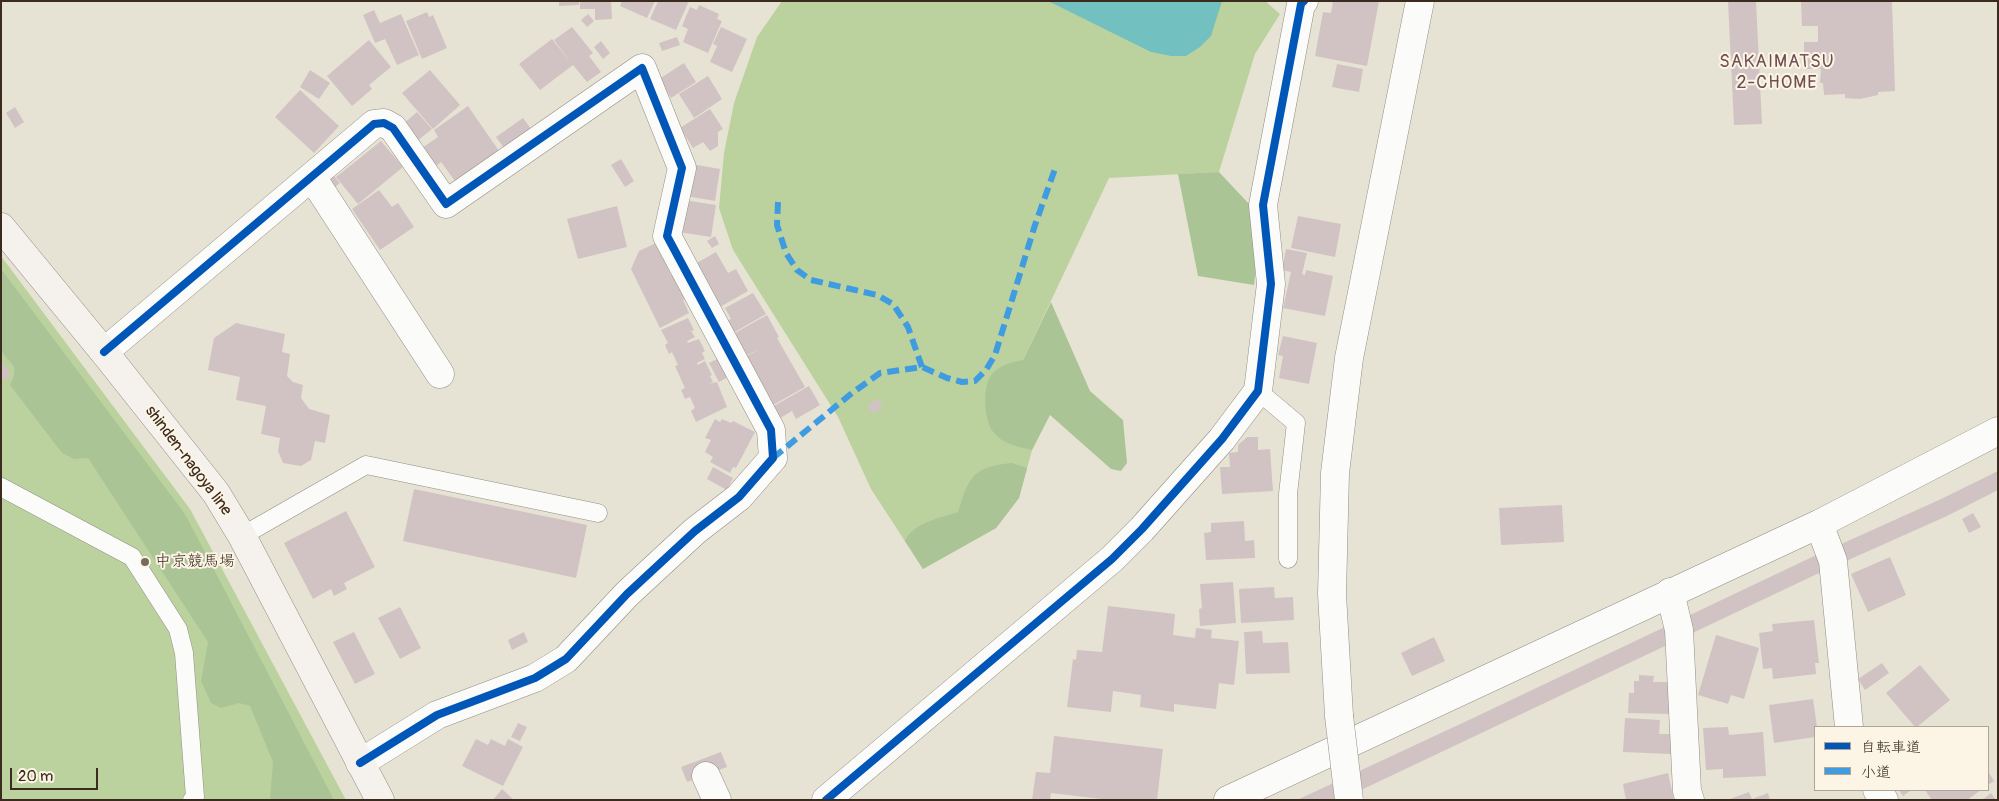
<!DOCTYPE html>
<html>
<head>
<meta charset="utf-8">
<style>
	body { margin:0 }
	#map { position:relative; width:1999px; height:801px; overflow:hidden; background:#e7e3d4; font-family:Pangolin,"Klee One",sans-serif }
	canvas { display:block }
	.frame { position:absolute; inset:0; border:2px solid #3b2a1e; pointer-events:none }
	.legend { position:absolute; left:1814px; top:726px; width:175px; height:65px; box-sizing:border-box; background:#fcf5e5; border:1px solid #afa495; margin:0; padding:6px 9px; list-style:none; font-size:15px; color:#3b2a1e }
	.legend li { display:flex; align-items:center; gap:10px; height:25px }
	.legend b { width:25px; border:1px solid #afa495 }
	.scale { position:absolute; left:10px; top:768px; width:88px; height:22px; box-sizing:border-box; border:2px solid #3b2a1e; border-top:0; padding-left:6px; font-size:15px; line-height:18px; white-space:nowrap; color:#3b2a1e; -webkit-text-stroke:4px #fcf5e5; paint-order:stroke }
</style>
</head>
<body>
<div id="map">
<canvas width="1999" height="801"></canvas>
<div class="frame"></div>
<ul class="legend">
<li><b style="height:6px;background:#0057b8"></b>自転車道</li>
<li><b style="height:6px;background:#3f9ce0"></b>小道</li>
</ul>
<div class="scale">20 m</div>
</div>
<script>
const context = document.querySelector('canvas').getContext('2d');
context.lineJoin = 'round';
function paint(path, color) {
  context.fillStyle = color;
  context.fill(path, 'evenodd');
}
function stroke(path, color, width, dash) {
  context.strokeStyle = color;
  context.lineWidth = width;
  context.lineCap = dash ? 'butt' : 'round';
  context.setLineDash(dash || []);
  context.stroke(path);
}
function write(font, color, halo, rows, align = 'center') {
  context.font = font + ' Pangolin,"Klee One",sans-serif';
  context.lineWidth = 4;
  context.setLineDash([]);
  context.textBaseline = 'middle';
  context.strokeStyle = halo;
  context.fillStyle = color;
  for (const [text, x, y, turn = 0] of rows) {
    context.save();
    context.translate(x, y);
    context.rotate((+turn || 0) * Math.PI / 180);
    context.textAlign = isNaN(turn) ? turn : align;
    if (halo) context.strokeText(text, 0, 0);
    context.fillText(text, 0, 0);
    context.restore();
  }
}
paint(new Path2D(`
	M 782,1 L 1265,1 L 1280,14 L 1255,54 L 1219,172 L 1109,178 L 1023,360 L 1050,414 L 1032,450 L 1019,498 L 996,528 L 923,569 L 871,489 L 838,417 L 733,250 L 719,208 L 724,153 L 734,103 L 757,37 Z
	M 1,256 L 190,509 L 346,800 L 1,800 Z`), '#bcd29e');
paint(new Path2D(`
	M 1219,172 L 1250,205 L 1258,247 L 1254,285 L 1198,276 L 1178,174 Z
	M 1,269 L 185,514 L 334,800 L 270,800 L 273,762 L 250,706 L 239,703 L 221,708 L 211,703 L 201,681 L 208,642 L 88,458 L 74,459 L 62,453 L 10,385 C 23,360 4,365 1,347 C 0,323 1,294 1,269 Z
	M 1051,302 L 1090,391 L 1123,420 L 1127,463 L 1121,471 L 1111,469 L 1050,415 L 1032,450 C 1019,447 1003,444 994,433 C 983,420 981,382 995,371 C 1003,364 1013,362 1023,360 Z
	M 1012,463 L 1027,468 L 1019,498 L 996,528 L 923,569 L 905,541 C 914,522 940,518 958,512 C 969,476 973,467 1012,463 Z`), '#abc496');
paint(new Path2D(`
	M 1048,1 L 1222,1 L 1211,36 L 1200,47 L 1186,56 L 1171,56 L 1151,52 Z`), '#72c0c0');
paint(new Path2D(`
	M 559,1 L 579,1 L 579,5 L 559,6 Z
	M 580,1 L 611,1 L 612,19 L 595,20 L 595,9 L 580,9 Z
	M 622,1 L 655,1 L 647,18 L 620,6 Z
	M 658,1 L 689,1 L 676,30 L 650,19 Z
	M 1333,1 L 1379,1 L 1367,66 L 1315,56 L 1323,12 L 1331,13 Z
	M 1728,1 L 1756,1 L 1762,124 L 1734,125 Z
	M 1801,1 L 1892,1 L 1895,91 L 1878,92 L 1878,95 L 1860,99 L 1845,98 L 1845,94 L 1824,95 L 1823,83 L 1820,83 L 1821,69 L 1804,69 L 1805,58 L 1819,58 L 1818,54 L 1804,55 L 1804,42 L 1818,42 L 1818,26 L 1802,26 Z
	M 699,5 L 719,14 L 717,19 L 722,21 L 708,53 L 683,42 L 688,29 L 682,26 L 690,7 L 697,10 Z
	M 374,10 L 380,23 L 401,14 L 419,55 L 397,65 L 385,39 L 375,43 L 363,15 Z
	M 427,12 L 429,17 L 433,15 L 447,48 L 422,59 L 406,21 Z
	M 588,14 L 594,21 L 587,27 L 581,20 Z
	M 572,27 L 593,53 L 589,56 L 601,72 L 587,82 L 573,65 L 540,90 L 519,64 L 552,39 L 571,63 L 554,40 Z
	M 721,27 L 747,39 L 732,72 L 710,62 L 717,46 L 713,44 Z
	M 677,37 L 680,45 L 662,51 L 659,43 Z
	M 369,40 L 391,67 L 369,85 L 372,89 L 352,106 L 327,76 Z
	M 601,41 L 610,53 L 603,59 L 594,47 Z
	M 684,63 L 696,82 L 671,98 L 659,79 Z
	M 1337,64 L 1363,69 L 1359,92 L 1332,87 Z
	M 310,70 L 330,83 L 319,99 L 300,87 Z
	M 430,70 L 460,105 L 433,129 L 402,93 Z
	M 708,76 L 722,99 L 694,118 L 679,94 Z
	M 300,90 L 339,126 L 314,153 L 275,117 Z
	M 468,106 L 499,151 L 455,181 L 441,162 L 435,167 L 422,148 L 438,137 L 434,130 Z
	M 15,107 L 24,122 L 15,128 L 6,113 Z
	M 710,109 L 723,129 L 718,132 L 718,146 L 710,151 L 703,142 L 693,148 L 680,128 Z
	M 417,112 L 432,129 L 416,142 L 401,126 Z
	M 523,118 L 534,133 L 507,152 L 496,137 Z
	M 381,141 L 403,167 L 358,204 L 336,177 Z
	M 621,159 L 634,181 L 625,187 L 611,165 Z
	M 691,164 L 720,169 L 715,201 L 686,196 Z
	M 334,176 L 340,183 L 334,188 L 327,181 Z
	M 379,190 L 392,207 L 398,203 L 414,227 L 380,250 L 352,209 Z
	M 684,200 L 716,205 L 711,237 L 679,232 Z
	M 617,206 L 627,247 L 578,259 L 567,219 Z
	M 1298,216 L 1341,224 L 1335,257 L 1291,248 Z
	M 715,236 L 719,244 L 712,248 L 707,241 Z
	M 656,243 L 671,275 L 676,273 L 688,298 L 683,300 L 689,313 L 660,328 L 631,269 L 639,251 Z
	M 1286,249 L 1307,253 L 1302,274 L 1305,275 L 1306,270 L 1333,276 L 1325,316 L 1283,308 L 1291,272 L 1282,270 Z
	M 716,252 L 728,273 L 736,269 L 748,291 L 720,307 L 695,264 Z
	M 753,293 L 766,314 L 733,333 L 726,321 L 731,319 L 725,308 Z
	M 767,315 L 779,337 L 777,338 L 805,387 L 773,405 L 745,357 L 760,349 L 745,356 L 738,345 L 741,344 L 735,333 Z
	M 688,318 L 694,330 L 691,331 L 695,337 L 687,341 L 688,343 L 699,339 L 705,351 L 702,353 L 705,359 L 697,363 L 698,365 L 705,361 L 712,375 L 710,376 L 713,382 L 708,384 L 717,382 L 727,407 L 696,422 L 691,411 L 695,408 L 690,397 L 685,399 L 681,390 L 685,388 L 675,366 L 678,365 L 672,352 L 669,354 L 665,345 L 668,343 L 661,330 Z
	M 236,323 L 285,334 L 282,352 L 290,354 L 287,376 L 293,382 L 303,385 L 301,398 L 309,409 L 330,415 L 325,443 L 315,441 L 311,460 L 301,466 L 283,463 L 278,451 L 280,438 L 261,434 L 266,406 L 236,400 L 240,377 L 208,370 L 214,338 Z
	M 1283,336 L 1317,343 L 1309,384 L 1279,378 L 1283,356 L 1278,355 Z
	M 721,357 L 730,376 L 719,382 L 709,363 Z
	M 1,360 L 11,375 L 1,382 Z
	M 809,386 L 820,405 L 796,419 L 792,411 L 779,419 L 772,407 Z
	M 877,399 L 883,406 L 873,414 L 867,406 Z
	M 715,419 L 720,422 L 722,419 L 731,423 L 733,421 L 755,432 L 736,468 L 733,467 L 730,473 L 710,462 L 713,457 L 705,452 L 711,440 L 705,438 Z
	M 1247,437 L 1258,437 L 1258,450 L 1270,449 L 1273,491 L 1222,494 L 1220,467 L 1230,467 L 1229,453 L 1238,452 L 1238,445 Z
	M 713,467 L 733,478 L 727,490 L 707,479 Z
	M 1998,471 L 1998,490 L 1947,516 L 1817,574 L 1340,800 L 1297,800 L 1471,719 L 1810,558 L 1939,500 Z
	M 414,489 L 587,525 L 576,578 L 403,541 Z
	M 1562,505 L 1564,542 L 1501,545 L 1499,508 Z
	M 346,511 L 375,567 L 344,583 L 347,589 L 334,596 L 331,589 L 313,599 L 284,543 Z
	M 1973,513 L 1981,527 L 1969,533 L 1962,519 Z
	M 1244,521 L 1245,541 L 1254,540 L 1255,558 L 1206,560 L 1204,533 L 1211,532 L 1211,523 Z
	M 1890,557 L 1906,595 L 1868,612 L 1851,574 Z
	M 1233,582 L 1236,623 L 1200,626 L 1199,609 L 1202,608 L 1200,584 Z
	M 1274,587 L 1275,598 L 1293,597 L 1294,620 L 1241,623 L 1239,589 Z
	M 1108,606 L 1175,614 L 1173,635 L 1195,638 L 1196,628 L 1212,630 L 1211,638 L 1239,641 L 1234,685 L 1219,683 L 1216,709 L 1174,704 L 1174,712 L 1140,707 L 1141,695 L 1113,691 L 1111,712 L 1067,707 L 1073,659 L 1076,660 L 1077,650 L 1102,652 Z
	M 400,607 L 421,648 L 400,659 L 378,618 Z
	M 1814,620 L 1819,663 L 1815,663 L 1816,674 L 1773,679 L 1772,668 L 1763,669 L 1759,633 L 1773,631 L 1772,624 Z
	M 1262,631 L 1263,643 L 1288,642 L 1290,673 L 1246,674 L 1244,632 Z
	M 354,632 L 375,674 L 355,684 L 333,642 Z
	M 524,632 L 528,642 L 512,650 L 508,640 Z
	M 1716,635 L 1759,648 L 1744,699 L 1731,695 L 1728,704 L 1698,695 Z
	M 1434,637 L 1445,661 L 1412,676 L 1401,653 Z
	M 1882,663 L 1889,673 L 1865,690 L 1858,679 Z
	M 1920,665 L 1950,700 L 1917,727 L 1915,727 L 1886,693 Z
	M 1639,675 L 1654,676 L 1653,682 L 1674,682 L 1673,714 L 1628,713 L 1629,693 L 1634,693 L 1634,681 L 1639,681 Z
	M 1813,699 L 1817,727 L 1815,727 L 1815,737 L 1774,743 L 1769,705 Z
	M 1625,718 L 1660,720 L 1659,734 L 1672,734 L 1671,754 L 1623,752 Z
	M 518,723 L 527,727 L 520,741 L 511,737 Z
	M 1728,727 L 1729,735 L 1763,732 L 1766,776 L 1723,778 L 1723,769 L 1706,770 L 1703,728 Z
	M 1054,736 L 1163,749 L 1157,800 L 1110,800 L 1051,793 L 1050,800 L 1032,800 L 1036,772 L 1050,773 Z
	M 476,739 L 488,745 L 491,739 L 505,746 L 508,739 L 523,747 L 503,786 L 462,766 Z
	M 721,752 L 727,767 L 687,782 L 681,767 Z
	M 1988,771 L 1994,781 L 1988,785 Z
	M 1668,773 L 1674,800 L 1626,800 L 1623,784 Z
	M 502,789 L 514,800 L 493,800 Z
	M 1899,790 L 1911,790 L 1903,796 Z
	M 1925,790 L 1981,790 L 1967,800 L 1932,800 Z
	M 1749,792 L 1752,799 L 1768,793 L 1770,800 L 1727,800 Z
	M 1991,793 L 1996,800 L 1982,800 Z`), '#d1c3c3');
const service = new Path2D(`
	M 1258,391 L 1296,423 L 1288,494 L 1288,559
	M 1,487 L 132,557 L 178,629 L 184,653 L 195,797 L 192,800
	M 242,536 L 366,465 L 598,513`);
const minor = new Path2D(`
	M 312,177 L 440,374
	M 104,352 L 374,124 L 384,123 L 393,128 L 446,204 L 642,68 L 682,168 L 667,236 L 771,430 L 773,458 L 739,497 L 695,531 L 627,594 L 566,659 L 535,678 L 437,715 L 360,763
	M 1819,524 L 1833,561 L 1849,727
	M 1670,592 L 1679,630 L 1687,791 L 1690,800
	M 1877,790 L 1884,800
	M 826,800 L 1112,559 L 1142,529 L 1222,439 L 1258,391 L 1271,284 L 1263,205 L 1301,4 L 1304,1`);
const tertiary = new Path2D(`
	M 1339,716 L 1332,594 L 1335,473 L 1349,358 L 1420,1
	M 706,776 L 717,800
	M 1228,800 L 1819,524 L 1998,431`);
const secondary = new Path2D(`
	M 1,227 L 104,352 L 216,493 L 242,536 L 380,800`);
stroke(service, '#928d84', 19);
stroke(minor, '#928d84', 29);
stroke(tertiary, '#928d84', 29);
stroke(secondary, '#928d84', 29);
stroke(service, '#fbfbf9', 18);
stroke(minor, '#fbfbf9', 28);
stroke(tertiary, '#fbfbf9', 28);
stroke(secondary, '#f5f2ee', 28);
const tertiaryBridge = new Path2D(`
	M 1339,716 L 1349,800`);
stroke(tertiaryBridge, '#928d84', 29, []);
stroke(tertiaryBridge, '#fbfbf9', 28);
stroke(new Path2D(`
	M 778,202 L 777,225 L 786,253 L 797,270 L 811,280 L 877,295 L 893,304 L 908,327 L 922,367
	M 773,458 L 852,393 L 880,373 L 922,367 L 947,378 L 962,382 L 975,381 L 986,370 L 995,355 L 1035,225 L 1056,166`), '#3f9ce0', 6, [12, 6]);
stroke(new Path2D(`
	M 104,352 L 374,124 L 384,123 L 393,128 L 446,204 L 642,68 L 682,168 L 667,236 L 771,430 L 773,458 L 739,497 L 695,531 L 627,594 L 566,659 L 535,678 L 437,715 L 360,763
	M 826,800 L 1112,559 L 1142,529 L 1222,439 L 1258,391 L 1271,284 L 1263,205 L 1301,4 L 1304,1`), '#0057b8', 8);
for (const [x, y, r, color] of [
	[145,562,5,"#776b5e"]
]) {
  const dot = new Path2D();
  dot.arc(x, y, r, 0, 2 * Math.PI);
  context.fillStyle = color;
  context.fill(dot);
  stroke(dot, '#fcf5e5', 2);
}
write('16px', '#3b2a1e', '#fcf5e5', [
	["shinden-nagoya line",188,461,53]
]);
write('16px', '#3b2a1e', '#fcf5e5', [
	["中京競馬場",155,562]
], 'left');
context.letterSpacing = '1px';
write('18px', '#704f53', '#fcf5e5', [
	["SAKAIMATSU",1777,62],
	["2-CHOME",1777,83]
]);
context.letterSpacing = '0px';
</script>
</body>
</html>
